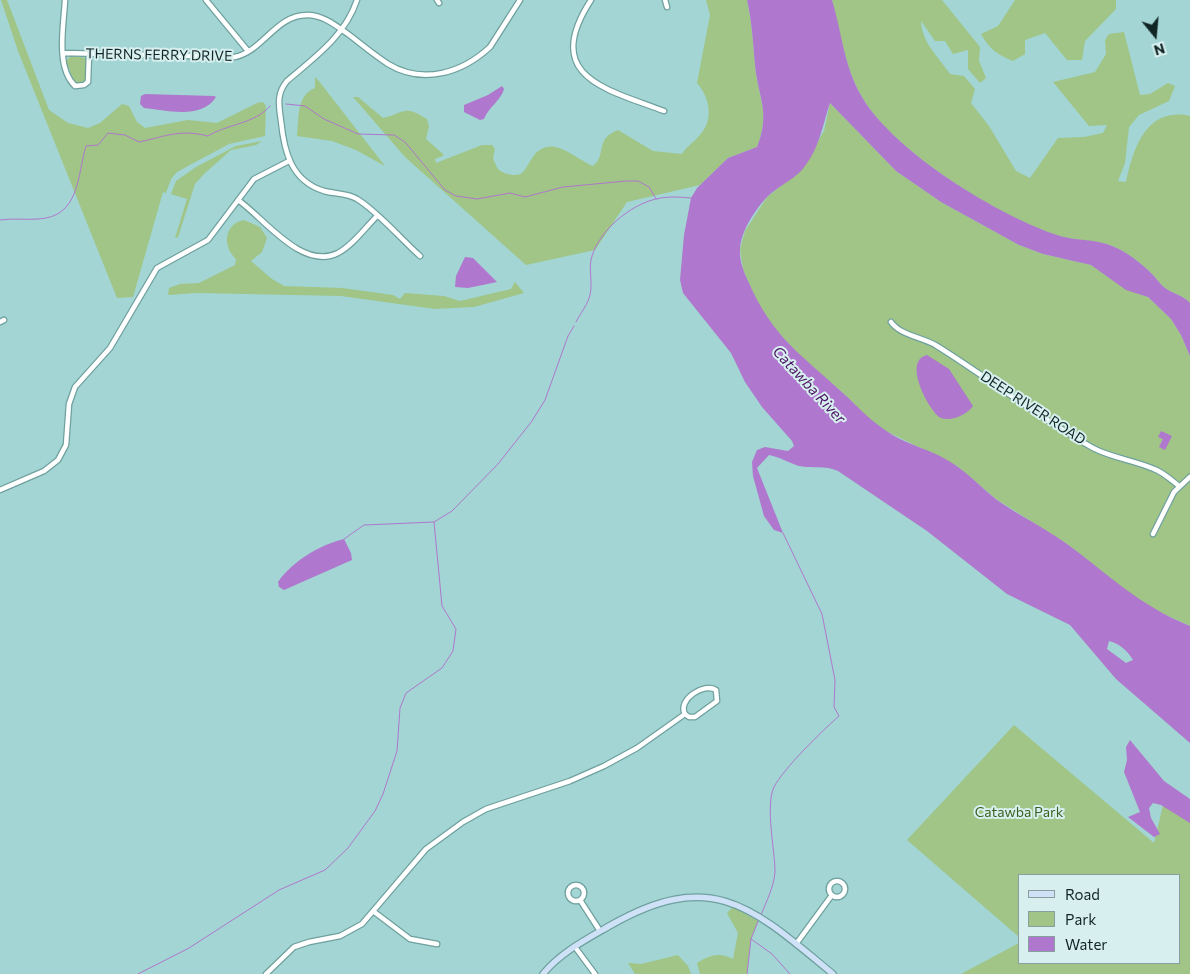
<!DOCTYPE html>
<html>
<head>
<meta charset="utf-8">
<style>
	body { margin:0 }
	#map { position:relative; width:1190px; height:974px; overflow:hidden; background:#a2d5d3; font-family:Commissioner,sans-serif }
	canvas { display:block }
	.legend { position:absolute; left:1018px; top:874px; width:162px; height:90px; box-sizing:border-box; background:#d7f0ef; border:1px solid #889f9e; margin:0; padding:6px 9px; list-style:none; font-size:15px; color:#112525 }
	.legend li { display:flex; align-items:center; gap:10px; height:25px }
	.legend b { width:25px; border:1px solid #889f9e }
	.north { position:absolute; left:1130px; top:10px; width:50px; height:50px; -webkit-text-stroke:4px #d7f0ef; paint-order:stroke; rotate:163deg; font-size:14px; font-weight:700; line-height:20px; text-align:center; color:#112525 }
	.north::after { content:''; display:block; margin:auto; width:18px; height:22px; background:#112525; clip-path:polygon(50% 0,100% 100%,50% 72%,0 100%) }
</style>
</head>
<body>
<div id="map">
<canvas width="1190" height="974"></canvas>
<ul class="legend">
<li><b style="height:6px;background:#cee1f7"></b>Road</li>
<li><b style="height:14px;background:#a0c586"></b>Park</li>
<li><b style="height:14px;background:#af77cd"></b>Water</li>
</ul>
<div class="north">N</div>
</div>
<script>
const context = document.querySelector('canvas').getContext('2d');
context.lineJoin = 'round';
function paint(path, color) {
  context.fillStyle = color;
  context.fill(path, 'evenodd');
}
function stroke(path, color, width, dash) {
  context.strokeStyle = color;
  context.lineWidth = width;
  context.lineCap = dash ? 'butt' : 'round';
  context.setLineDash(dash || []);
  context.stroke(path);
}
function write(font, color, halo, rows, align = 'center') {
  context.font = font + ' Commissioner,sans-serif';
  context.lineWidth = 4;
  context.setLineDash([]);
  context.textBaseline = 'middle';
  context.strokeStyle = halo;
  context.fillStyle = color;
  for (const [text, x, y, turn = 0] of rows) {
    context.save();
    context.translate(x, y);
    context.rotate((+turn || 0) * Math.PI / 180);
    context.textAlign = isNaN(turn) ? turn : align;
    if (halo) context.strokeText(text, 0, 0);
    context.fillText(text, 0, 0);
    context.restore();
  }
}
paint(new Path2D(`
	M 1,0 L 7,0 L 49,110 L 68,123 L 88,128 L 100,123 L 122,104 L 129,106 L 137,122 L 145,128 L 188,120 L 217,123 L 257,103 L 263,102 L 266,106 L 265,136 L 229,144 L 188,166 L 177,172 L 171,179 L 166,193 L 163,192 L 133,297 L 117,298 L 18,51 Z
	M 706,0 L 747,0 C 752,24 753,41 755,65 C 758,99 771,112 757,147 L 728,158 L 700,185 L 627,202 L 595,250 L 526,265 L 405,157 L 353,97 L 358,97 L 383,118 C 405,113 403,104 427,119 L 429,126 L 426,139 L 443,154 L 443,156 L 435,159 L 436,163 L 482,145 L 492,145 L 495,149 L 493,158 C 494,161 496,166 498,169 C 503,174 518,178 523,172 C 531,163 533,150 547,147 C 561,143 580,161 593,166 C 607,156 594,139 618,130 L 653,151 L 682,154 C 687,146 692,144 698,137 C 714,122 711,99 697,83 L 710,15 Z
	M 832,0 L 942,0 L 980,47 L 979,61 L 986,78 L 980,83 L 968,69 L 968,50 L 953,54 L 945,41 L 935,41 L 921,21 C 922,43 938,56 950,74 L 964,76 L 975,89 L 971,103 L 989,126 L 1016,171 L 1030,178 L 1058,138 L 1084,137 L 1103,133 L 1107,125 L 1089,126 L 1053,82 L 1095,72 L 1106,54 L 1105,40 L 1109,34 L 1124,32 L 1140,95 L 1150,94 L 1168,83 L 1175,86 L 1169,101 L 1139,115 L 1129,127 L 1125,163 L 1118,181 L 1126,182 C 1133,148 1147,106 1190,116 L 1190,303 C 1183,295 1173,294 1165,288 C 1160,284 1156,278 1152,274 C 1141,263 1126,251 1112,246 C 1097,240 1074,241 1056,235 C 998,216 893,151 862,97 C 845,68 840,32 832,0 Z
	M 1015,0 L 1116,0 L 1116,9 L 1085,41 L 1082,60 L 1067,60 L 1045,33 L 1025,40 L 1025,54 L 1013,61 C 998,55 989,49 981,34 L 998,26 Z
	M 71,56 L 87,58 L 87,77 L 81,84 L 74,82 L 67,63 L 67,60 Z
	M 315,77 L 318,80 L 385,166 L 356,150 L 332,141 L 297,136 C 299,120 296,95 315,88 Z
	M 830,103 L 896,171 L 941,202 L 1019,245 L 1043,254 L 1091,265 L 1126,289 L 1148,297 L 1171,319 L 1181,335 L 1190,356 L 1190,626 L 1155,610 L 1129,593 L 1067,544 L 996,499 L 957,466 L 886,431 L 863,414 L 844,394 L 800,356 L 768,321 L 757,303 L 743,269 L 740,249 L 745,231 L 767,197 L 800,171 L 824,131 Z
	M 262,141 L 256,145 L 231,150 L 204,174 L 195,184 L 178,237 L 175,238 L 187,199 L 171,194 L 176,181 L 196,167 L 236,146 Z
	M 244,220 L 260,227 L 267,238 L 262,252 L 251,261 L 272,279 L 284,286 L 342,288 L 393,295 L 400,299 L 405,293 L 444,296 L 460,301 L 511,289 L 515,282 L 524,293 L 474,307 L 435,309 L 341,296 L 197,293 L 168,295 L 169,288 L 180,284 L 199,283 L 235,265 L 236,259 C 222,246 224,224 244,220 Z
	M 1014,725 L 1154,843 L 1164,801 L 1190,814 L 1190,974 L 961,974 L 1019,943 L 1019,963 L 1179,963 L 1179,875 L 1019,875 L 1019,937 L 907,840 Z
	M 733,907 L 758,921 L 751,939 L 747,974 L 700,974 L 697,963 C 710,955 720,952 733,959 L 738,933 L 727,913 Z
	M 678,955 L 688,966 L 691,974 L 635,974 L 628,963 L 641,964 Z`), '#a0c586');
paint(new Path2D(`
	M 747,0 L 832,0 C 842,33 844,67 862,97 C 894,152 1000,217 1060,236 C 1077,241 1096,239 1112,246 C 1126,251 1141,263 1152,274 C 1156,278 1160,284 1165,288 C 1173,294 1183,295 1190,303 L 1190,356 L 1181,335 L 1171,319 L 1148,297 L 1126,290 L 1091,265 L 1043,254 L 1019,245 L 941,202 L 896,171 L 830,103 C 822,127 819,151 801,171 C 791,181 777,187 767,197 C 755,210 741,231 740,249 C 739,260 744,273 749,283 C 773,338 802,355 844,394 C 858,407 870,420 885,430 C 907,446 936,450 958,467 C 972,477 984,490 997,500 C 1020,516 1045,528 1067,544 C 1109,575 1140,606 1190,626 L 1190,743 L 1116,679 L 1070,625 L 1007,594 L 927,531 L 838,471 C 825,465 813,469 799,466 C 789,463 780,457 769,455 L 757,468 L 783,533 L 774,530 L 764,516 L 753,476 L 752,462 L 757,450 L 765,447 L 788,451 L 794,446 L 792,441 L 762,407 L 745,382 L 731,353 L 683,293 L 680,280 L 684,235 L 691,198 L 697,188 L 728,158 L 757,147 C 771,112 758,98 755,65 C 753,42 752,22 747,0 ZM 1109,641 C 1120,644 1127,650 1133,660 L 1126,663 L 1107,649 Z
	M 502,86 L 504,89 C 502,99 488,108 484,119 L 480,120 L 464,112 L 464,105 L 488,95 Z
	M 145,94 L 214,96 L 216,97 C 202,120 166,110 144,108 L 140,104 L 141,96 Z
	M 465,257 L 473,258 L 497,282 L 468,288 L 455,287 L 456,276 Z
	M 927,355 L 949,369 L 973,406 C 968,414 951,422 941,418 C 931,414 901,361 927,355 Z
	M 1161,431 L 1172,436 L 1165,450 L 1159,447 L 1163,439 L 1158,437 Z
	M 344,539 L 351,553 L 352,560 L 284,590 L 279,587 L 278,582 C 293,561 319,545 344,539 Z
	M 1130,740 L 1164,781 L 1190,799 L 1190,823 L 1161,805 L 1153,803 L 1149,808 L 1151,818 L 1160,834 L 1154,837 L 1128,817 L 1140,812 L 1124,772 L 1127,760 L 1126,747 Z`), '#af77cd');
stroke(new Path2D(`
	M 286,104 L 305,106 L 324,119 L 358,134 L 394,135 L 405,142 L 445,190 L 456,196 L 477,199 L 510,193 L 525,197 L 563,187 L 626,181 L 638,181 L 649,187 L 656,199
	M 0,220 C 13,218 25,220 38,219 C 80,217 77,176 86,146 L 98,145 L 108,133 L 125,135 L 139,142 C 167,136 179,129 208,136 C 227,124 255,124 270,106
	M 576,322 C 580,314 588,304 590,295 C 593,283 588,268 592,256 C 600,230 630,205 656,199 C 668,196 679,197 691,198
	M 344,539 L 364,525 L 434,522 L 452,511 L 498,464 L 532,421 L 545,400 L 568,336 L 574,326
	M 761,915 C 766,902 774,887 775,872 C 775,850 765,806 774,787 C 783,769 823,730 839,716 L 834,707 L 835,680 L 822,614 L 783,533
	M 751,939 L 772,954 L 790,974
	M 138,974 L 189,948 L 279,890 L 325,870 L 348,848 L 375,811 L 383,794 L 397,751 L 400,708 L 406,693 L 442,668 L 453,651 L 456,629 L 442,606 L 434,522
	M 747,974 L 751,939 L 759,919`), '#af77cd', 1);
const street = new Path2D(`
	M 65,0 C 64,24 55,67 75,86 L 84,85 L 88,82 L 89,54
	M 206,0 L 248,51
	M 357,0 C 345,36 315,57 287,81 C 276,94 279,106 281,121 C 284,151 291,181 324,191 C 335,194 348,193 357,199 C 376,210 403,241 420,256
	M 437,0 L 439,3
	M 591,0 C 541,77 606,89 664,111
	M 665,0 L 667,7
	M 64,53 L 235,57 C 263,51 276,15 307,15 C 323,15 335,25 348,34 C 361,44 374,55 388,64 C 423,85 462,73 490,47 L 520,0
	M 238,200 C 264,218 302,271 338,253 C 353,245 365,228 377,216
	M 0,322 L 4,320
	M 891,322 C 901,336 923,337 937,346 C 990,379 1039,418 1093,448 C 1112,458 1134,460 1154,469 C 1163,472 1171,480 1179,486
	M 0,490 L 44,471 L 58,460 L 66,445 L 69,404 L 75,387 L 110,348 L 157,268 L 208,240 L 254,179 L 289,161
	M 1153,534 L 1174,492 L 1190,477
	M829 889a8 8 0 1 1 16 0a8 8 0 1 1-16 0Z
	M568 893a8 8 0 1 1 16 0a8 8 0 1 1-16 0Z
	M 580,900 L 600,931
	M 373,911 L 410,939 L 437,944
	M 796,944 L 832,895
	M 575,947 L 595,974
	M 266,974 L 294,947 L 309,942 L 340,936 L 362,924 L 426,849 L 463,822 L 486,809 L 570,781 L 604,766 L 637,748 L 685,714 L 689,717 L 695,717 L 717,701 L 716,690 C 704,682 677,700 685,714`);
const secondary = new Path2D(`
	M 543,974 C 561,952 587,939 611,925 C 713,867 753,908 833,974`);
stroke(street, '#6ea09e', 7);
stroke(secondary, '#6ea09e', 8);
stroke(street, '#fff', 4.5);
stroke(secondary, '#cee1f7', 5.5);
write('14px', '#112525', '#d7f0ef', [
	["THERNS FERRY DRIVE",159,55,1],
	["DEEP RIVER ROAD",1033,408,33]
]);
write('14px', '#3c5e1e', '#d7f0ef', [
	["Catawba Park",1019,812]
]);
write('italic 15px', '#4c1564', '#d7f0ef', [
	["Catawba River",809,385,47]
]);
</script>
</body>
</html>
